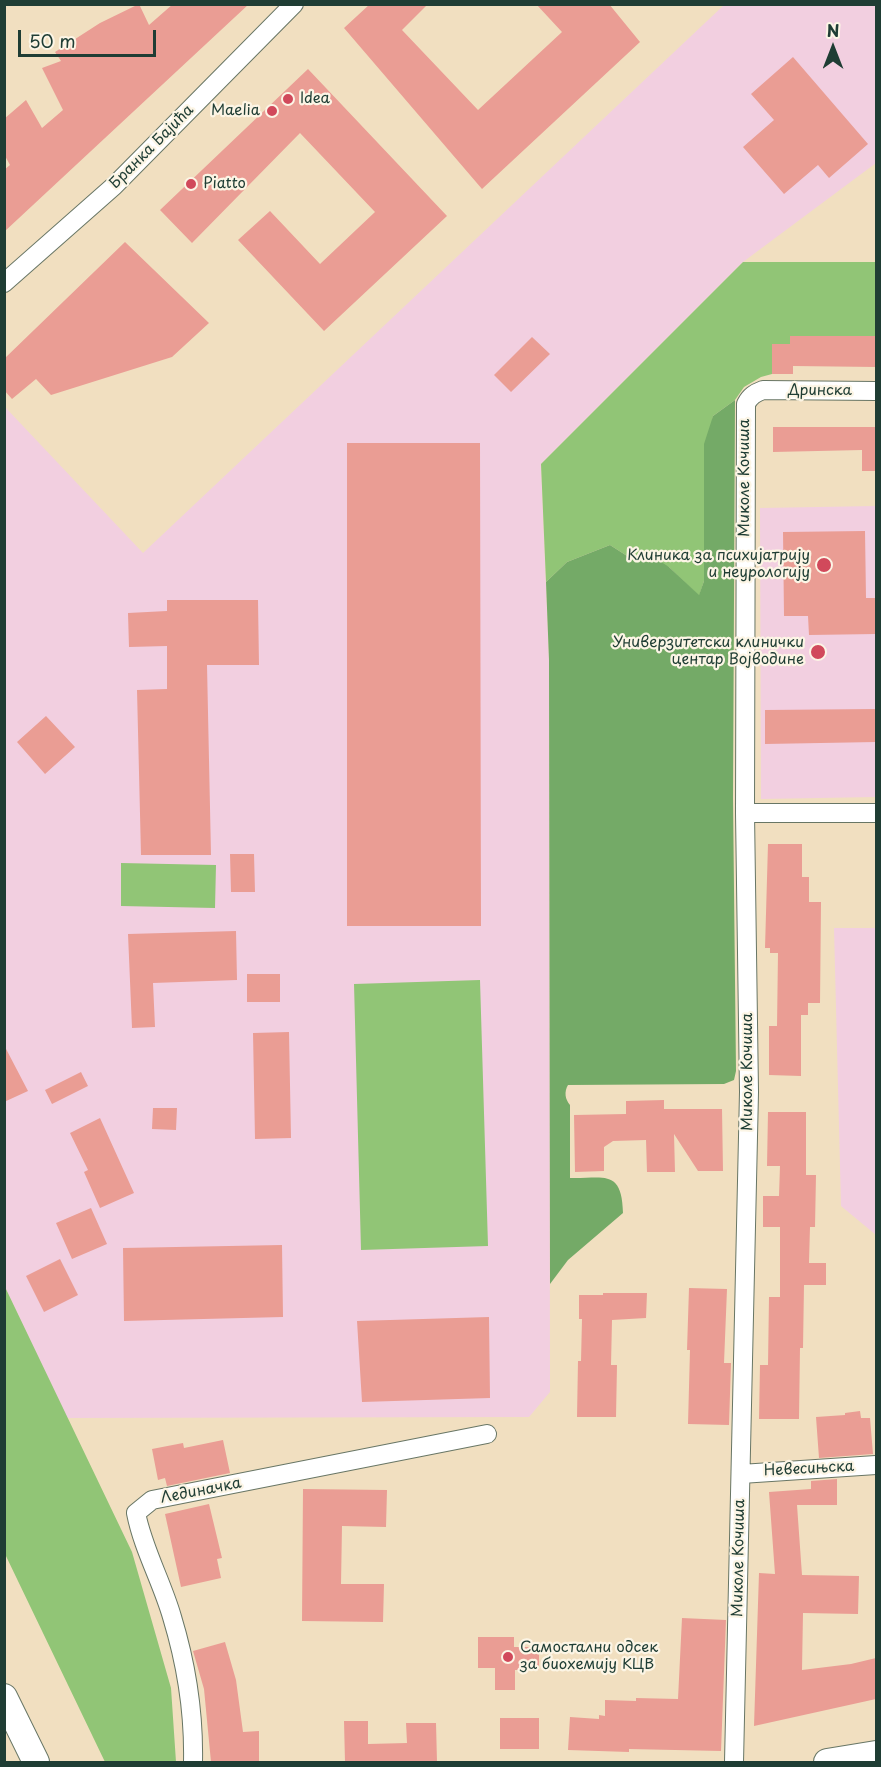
<!DOCTYPE html>
<html>
<head>
<meta charset="utf-8">
<style>
	body { margin:0 }
	#map { position:relative; width:881px; height:1767px; overflow:hidden; background:#f1dfc0; font-family:"Playpen Sans",sans-serif }
	canvas { display:block }
	.frame { position:absolute; inset:0; border:6px solid #1f3d34; pointer-events:none }
	.north { position:absolute; left:803px; top:18px; width:60px; height:60px; -webkit-text-stroke:4px #fcf5e5; paint-order:stroke; rotate:0deg; font-size:16px; font-weight:700; line-height:24px; text-align:center; color:#1f3d34 }
	.north::after { content:''; display:block; margin:auto; width:21px; height:27px; background:#1f3d34; clip-path:polygon(50% 0,100% 100%,50% 72%,0 100%) }
	.scale { position:absolute; left:18px; top:30px; width:138px; height:27px; box-sizing:border-box; border:3px solid #1f3d34; border-top:0; padding-left:8px; font-size:18px; line-height:21px; white-space:nowrap; color:#1f3d34; -webkit-text-stroke:4px #fcf5e5; paint-order:stroke }
</style>
</head>
<body>
<div id="map">
<canvas width="881" height="1767"></canvas>
<div class="frame"></div>
<div class="north">N</div>
<div class="scale">50 m</div>
</div>
<script>
const context = document.querySelector('canvas').getContext('2d');
context.lineJoin = 'round';
function paint(path, color) {
  context.fillStyle = color;
  context.fill(path, 'evenodd');
}
function stroke(path, color, width, dash) {
  context.strokeStyle = color;
  context.lineWidth = width;
  context.lineCap = dash ? 'butt' : 'round';
  context.setLineDash(dash || []);
  context.stroke(path);
}
function write(font, color, halo, rows, align = 'center') {
  context.font = font + ' "Playpen Sans",sans-serif';
  context.lineWidth = 4.5;
  context.setLineDash([]);
  context.textBaseline = 'middle';
  context.strokeStyle = halo;
  context.fillStyle = color;
  for (const [text, x, y, turn = 0] of rows) {
    context.save();
    context.translate(x, y);
    context.rotate((+turn || 0) * Math.PI / 180);
    context.textAlign = isNaN(turn) ? turn : align;
    if (halo) context.strokeText(text, 0, 0);
    context.fillText(text, 0, 0);
    context.restore();
  }
}
paint(new Path2D(`
	M 724,5 L 876,5 L 876,163 L 743,262 L 541,464 L 549,660 L 550,1392 L 529,1417 L 67,1418 L 5,1287 L 5,407 L 143,553 Z
	M 876,506 L 876,797 L 761,799 L 760,508 Z
	M 834,928 L 876,928 L 876,1235 L 841,1206 Z`), '#f2cfe0');
paint(new Path2D(`
	M 743,262 L 876,262 L 876,336 L 791,336 L 790,344 L 773,344 L 772,374 L 761,377 L 744,387 L 735,400 L 713,416 L 704,485 L 704,581 L 699,596 L 669,567 L 635,561 L 610,545 L 567,562 L 546,582 L 541,464 Z
	M 121,863 L 216,865 L 215,908 L 121,906 Z
	M 480,980 L 488,1246 L 361,1250 L 354,984 Z
	M 5,1287 L 132,1552 L 171,1688 L 176,1762 L 105,1762 L 5,1554 Z`), '#91c576');
paint(new Path2D(`
	M 735,400 L 733,798 L 736,1071 L 734,1080 L 724,1084 L 568,1085 C 564,1092 565,1099 570,1105 L 570,1178 C 603,1179 622,1168 623,1213 L 568,1260 L 550,1284 L 549,660 L 546,582 L 567,562 L 610,545 L 635,561 L 649,554 L 669,567 L 699,595 L 704,581 L 704,444 L 713,416 Z`), '#74aa67');
paint(new Path2D(`
	M 139,4 L 149,25 L 173,4 L 249,4 L 4,232 L 4,170 L 10,165 L 4,154 L 4,119 L 26,100 L 42,128 L 63,110 L 42,68 L 61,61 L 55,52 L 100,23 Z
	M 370,4 L 428,4 L 402,30 L 478,110 L 562,32 L 536,4 L 609,4 L 640,42 L 482,189 L 344,28 Z
	M 793,57 L 868,144 L 829,178 L 818,165 L 784,194 L 743,147 L 774,120 L 751,94 Z
	M 308,69 L 447,216 L 324,331 L 238,240 L 270,211 L 320,264 L 375,212 L 300,133 L 192,243 L 160,210 Z
	M 125,242 L 209,323 L 172,357 L 51,395 L 36,379 L 12,399 L 4,390 L 4,359 Z
	M 790,336 L 876,336 L 876,367 L 793,366 L 793,374 L 772,374 L 772,344 L 790,344 Z
	M 532,337 L 550,354 L 511,392 L 494,375 Z
	M 773,427 L 876,427 L 876,471 L 862,471 L 862,450 L 773,452 Z
	M 347,443 L 480,443 L 481,926 L 347,926 Z
	M 865,531 L 866,598 L 876,598 L 876,634 L 809,635 L 808,616 L 784,616 L 783,532 Z
	M 167,600 L 258,600 L 259,665 L 207,665 L 211,855 L 141,855 L 137,690 L 167,689 L 167,646 L 129,647 L 128,613 L 167,611 Z
	M 876,709 L 876,742 L 765,744 L 765,710 Z
	M 46,716 L 75,747 L 45,774 L 17,742 Z
	M 768,844 L 802,844 L 802,877 L 809,877 L 809,902 L 821,902 L 820,1003 L 808,1003 L 808,1015 L 801,1015 L 801,1076 L 769,1075 L 769,1026 L 777,1026 L 778,953 L 770,953 L 770,948 L 765,948 Z
	M 230,854 L 254,854 L 255,892 L 231,892 Z
	M 236,931 L 237,980 L 153,983 L 155,1027 L 132,1028 L 128,934 Z
	M 247,974 L 280,974 L 280,1002 L 247,1002 Z
	M 289,1032 L 291,1138 L 255,1139 L 253,1033 Z
	M 4,1045 L 28,1091 L 4,1102 Z
	M 81,1072 L 88,1086 L 52,1104 L 45,1090 Z
	M 664,1100 L 664,1109 L 722,1109 L 723,1171 L 698,1171 L 674,1134 L 675,1172 L 647,1172 L 646,1140 L 613,1141 L 604,1147 L 604,1171 L 575,1172 L 574,1115 L 626,1114 L 626,1101 Z
	M 153,1108 L 177,1108 L 176,1130 L 152,1129 Z
	M 768,1112 L 806,1112 L 806,1175 L 816,1175 L 815,1227 L 810,1227 L 809,1263 L 826,1263 L 826,1285 L 804,1285 L 803,1348 L 800,1348 L 799,1419 L 759,1419 L 760,1365 L 768,1365 L 769,1297 L 780,1297 L 780,1227 L 763,1227 L 763,1196 L 779,1196 L 780,1166 L 767,1166 Z
	M 100,1118 L 134,1193 L 100,1208 L 84,1172 L 88,1170 L 70,1133 Z
	M 91,1208 L 107,1244 L 72,1259 L 56,1223 Z
	M 282,1245 L 283,1317 L 124,1321 L 123,1248 Z
	M 60,1259 L 78,1295 L 44,1312 L 26,1276 Z
	M 689,1288 L 727,1289 L 724,1363 L 731,1363 L 729,1425 L 688,1424 L 690,1350 L 687,1350 Z
	M 603,1293 L 647,1293 L 646,1318 L 612,1320 L 611,1365 L 617,1365 L 616,1417 L 577,1417 L 578,1361 L 581,1361 L 582,1319 L 579,1319 L 579,1295 L 603,1295 Z
	M 489,1317 L 490,1398 L 362,1402 L 357,1321 Z
	M 860,1411 L 861,1418 L 870,1418 L 873,1454 L 819,1458 L 816,1417 L 845,1415 L 845,1413 Z
	M 223,1440 L 230,1473 L 167,1486 L 165,1478 L 158,1480 L 152,1449 L 183,1443 L 184,1448 Z
	M 837,1479 L 837,1505 L 797,1505 L 802,1575 L 859,1576 L 858,1614 L 803,1613 L 802,1670 L 851,1664 L 876,1658 L 876,1699 L 754,1726 L 759,1573 L 775,1574 L 769,1492 L 811,1489 L 811,1481 Z
	M 303,1489 L 387,1490 L 386,1527 L 342,1526 L 341,1584 L 384,1584 L 383,1622 L 302,1621 Z
	M 209,1504 L 222,1558 L 217,1559 L 221,1578 L 181,1587 L 165,1514 Z
	M 682,1618 L 726,1620 L 721,1751 L 629,1749 L 629,1752 L 568,1750 L 570,1717 L 599,1719 L 599,1715 L 605,1716 L 605,1700 L 636,1701 L 636,1698 L 678,1699 Z
	M 478,1637 L 514,1637 L 514,1647 L 539,1647 L 539,1670 L 515,1670 L 515,1690 L 495,1690 L 495,1668 L 478,1668 Z
	M 225,1642 L 236,1680 L 243,1732 L 259,1731 L 259,1762 L 211,1762 L 204,1689 L 193,1651 Z
	M 500,1718 L 539,1718 L 539,1749 L 500,1749 Z
	M 344,1721 L 368,1721 L 368,1744 L 407,1743 L 406,1723 L 436,1723 L 437,1762 L 345,1762 Z`), '#ea9d94');
const street = new Path2D(`
	M 4,283 L 114,186 L 294,4
	M 745,813 L 876,813
	M 741,1474 L 876,1465
	M 193,1762 C 194,1714 186,1663 172,1617 C 162,1582 143,1549 136,1513 L 152,1500 L 487,1434
	M 734,1762 L 749,1092 L 745,813 L 746,404 C 750,396 755,393 763,390 L 876,391`);
const secondary = new Path2D(`
	M 4,1697 L 36,1762
	M 827,1762 L 876,1754`);
stroke(street, '#687665', 20);
stroke(secondary, '#687665', 28);
stroke(street, '#fff', 18);
stroke(secondary, '#fff', 26);
for (const [x, y, r, color] of [
	[288,99,6,"#d1495b"],
	[272,111,6,"#d1495b"],
	[191,184,6,"#d1495b"],
	[824,565,8,"#d1495b"],
	[818,652,8,"#d1495b"],
	[508,1657,6,"#d1495b"]
]) {
  const dot = new Path2D();
  dot.arc(x, y, r, 0, 2 * Math.PI);
  context.fillStyle = color;
  context.fill(dot);
  stroke(dot, '#fcf5e5', 2);
}
write('15px', '#1f3d34', '#fcf5e5', [
	["Idea",300,99],
	["Maelia",260,111,"right"],
	["Piatto",203,184],
	["Клиника за психијатрију",810,556,"right"],
	["и неурологију",810,573,"right"],
	["Универзитетски клинички",804,643,"right"],
	["центар Војводине",804,660,"right"],
	["Самостални одсек",520,1648],
	["за биохемију КЦВ",520,1665]
], 'left');
write('15px', '#1f3d34', '#fcf5e5', [
	["Бранка Бајића",152,147,-45],
	["Дринска",820,391],
	["Миколе Кочиша",745,478,-90],
	["Миколе Кочиша",748,1072,-90],
	["Невесињска",809,1469,-3],
	["Лединачка",201,1491,-11],
	["Миколе Кочиша",739,1558,-89]
]);
</script>
</body>
</html>
